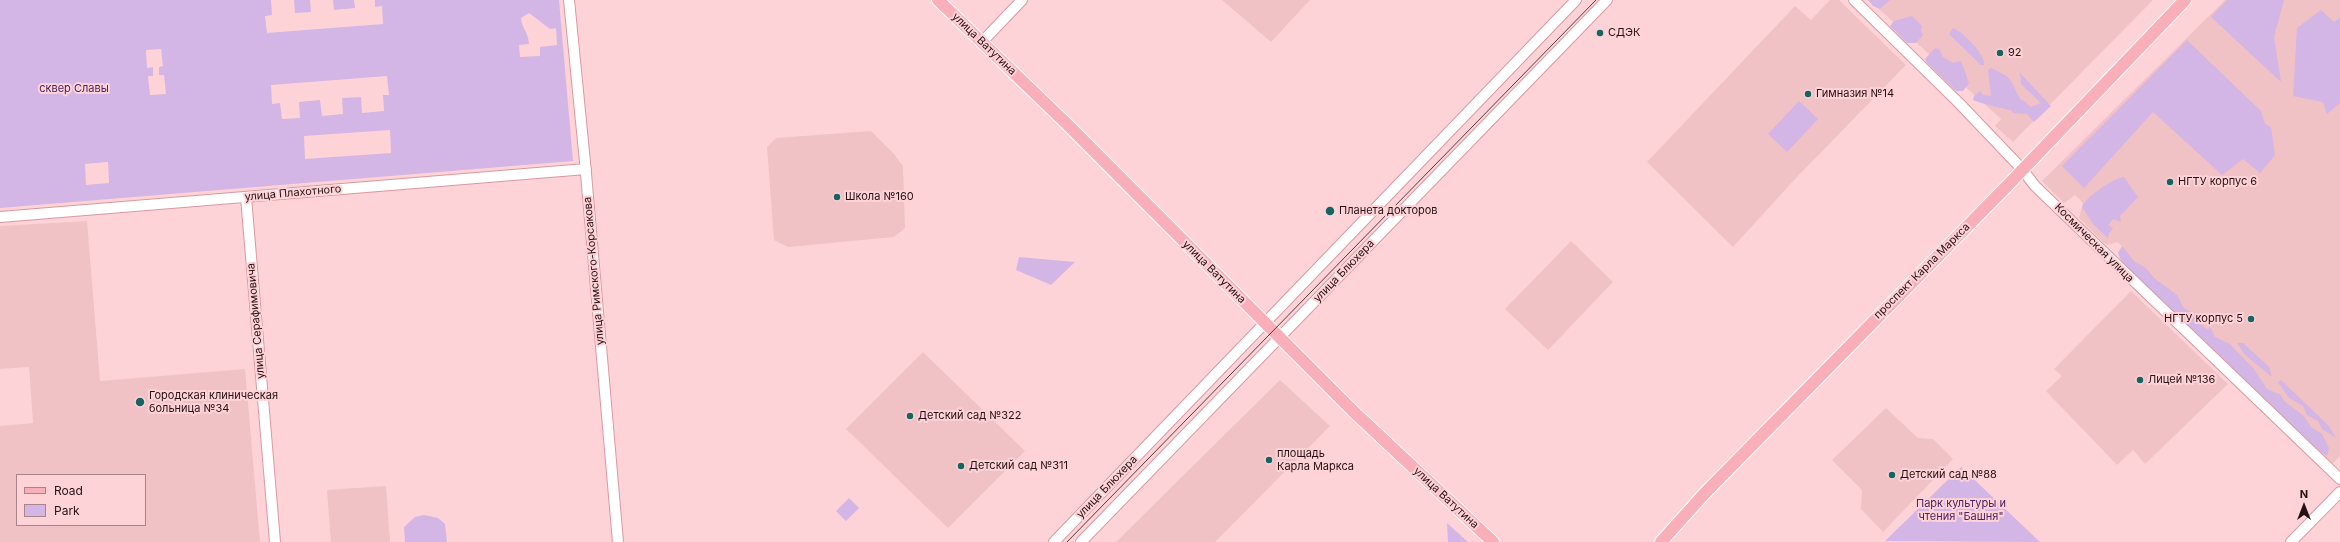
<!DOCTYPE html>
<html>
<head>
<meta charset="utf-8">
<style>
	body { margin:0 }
	#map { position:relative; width:2340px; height:542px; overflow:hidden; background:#fed3d7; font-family:Inter,sans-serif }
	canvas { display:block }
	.legend { position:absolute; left:16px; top:474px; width:130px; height:52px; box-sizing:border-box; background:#fed3d7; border:1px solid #a88589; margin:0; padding:5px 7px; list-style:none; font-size:12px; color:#281114 }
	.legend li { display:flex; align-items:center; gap:8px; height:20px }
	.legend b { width:20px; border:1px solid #a88589 }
	.north { position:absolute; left:2284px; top:486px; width:40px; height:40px; -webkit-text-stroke:3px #fed3d7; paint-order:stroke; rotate:0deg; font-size:11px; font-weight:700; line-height:16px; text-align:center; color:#281114 }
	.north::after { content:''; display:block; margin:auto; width:14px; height:18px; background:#281114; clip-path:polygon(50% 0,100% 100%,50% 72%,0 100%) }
</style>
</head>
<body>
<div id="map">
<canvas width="2340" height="542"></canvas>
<ul class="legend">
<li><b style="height:5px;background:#f8afb9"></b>Road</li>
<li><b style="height:11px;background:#d3b6e5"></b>Park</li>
</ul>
<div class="north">N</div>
</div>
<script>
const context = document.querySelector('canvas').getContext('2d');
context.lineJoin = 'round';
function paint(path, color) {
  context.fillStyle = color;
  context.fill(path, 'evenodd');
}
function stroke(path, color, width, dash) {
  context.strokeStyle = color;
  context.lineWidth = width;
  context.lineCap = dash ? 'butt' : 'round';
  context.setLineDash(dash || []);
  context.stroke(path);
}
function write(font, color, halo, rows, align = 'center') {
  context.font = font + ' Inter,sans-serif';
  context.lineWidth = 4;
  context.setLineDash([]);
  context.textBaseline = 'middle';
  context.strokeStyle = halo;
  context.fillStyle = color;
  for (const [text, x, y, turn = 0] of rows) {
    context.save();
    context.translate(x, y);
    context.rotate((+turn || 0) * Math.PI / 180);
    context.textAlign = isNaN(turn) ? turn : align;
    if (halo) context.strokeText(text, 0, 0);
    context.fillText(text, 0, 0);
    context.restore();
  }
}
paint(new Path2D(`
	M 1222,0 L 1310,0 L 1271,42 Z
	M 1830,0 L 1839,0 L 1906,65 L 1796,178 L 1733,247 L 1647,162 L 1795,6 L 1811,20 Z
	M 1869,0 L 2153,0 L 2013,142 L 1995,126 L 2001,119 Z
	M 2225,0 L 2340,0 L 2340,456 L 2332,464 L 2206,342 L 2121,251 L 2122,246 L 2117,242 L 2108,245 L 2104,243 L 2079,218 L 2083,203 L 2075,195 L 2064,203 L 2042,181 Z
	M 871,131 L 894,154 L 903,166 L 905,228 L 894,237 L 788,247 L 774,240 L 767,147 L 776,138 Z
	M 87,221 L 100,381 L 245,369 L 260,542 L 0,542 L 0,426 L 33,423 L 29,367 L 0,369 L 0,226 ZM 17,475 L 145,475 L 145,525 L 17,525 Z
	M 1571,241 L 1613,282 L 1548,350 L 1505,309 Z
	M 2131,291 L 2228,384 L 2145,464 L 2133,450 L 2117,465 L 2046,391 L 2062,376 L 2054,369 Z
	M 923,352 L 1025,451 L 948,528 L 846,429 Z
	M 1280,380 L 1330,426 L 1215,542 L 1116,542 Z
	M 1886,408 L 1918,438 L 1933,439 L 1953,459 L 1883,532 L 1861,509 L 1862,490 L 1832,460 Z
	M 386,486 L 390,542 L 331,542 L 327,490 Z`), '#f0c2c6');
paint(new Path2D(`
	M 0,0 L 271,0 L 272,15 L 265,16 L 267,33 L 383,24 L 382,6 L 375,7 L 375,0 L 559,0 L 573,161 L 0,208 ZM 529,13 L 550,29 L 556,28 L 557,45 L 540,47 L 540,56 L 520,57 L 519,45 L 529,44 C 528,31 522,29 521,18 ZM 161,49 L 163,66 L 159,67 L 159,75 L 164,75 L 166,94 L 150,95 L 148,76 L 153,76 L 153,67 L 147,68 L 146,50 ZM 387,76 L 389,95 L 383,95 L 384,111 L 362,113 L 361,97 L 342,98 L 343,114 L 322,116 L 320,100 L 299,102 L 300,118 L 282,119 L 280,103 L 272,104 L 271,85 ZM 390,130 L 391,153 L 305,159 L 304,136 ZM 108,162 L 109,183 L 86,185 L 85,164 Z
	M 294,0 L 310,0 L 311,12 L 295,13 Z
	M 333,0 L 354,0 L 355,8 L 334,10 Z
	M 1868,0 L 1890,0 L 1880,9 L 1873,6 Z
	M 2227,0 L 2284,0 L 2274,37 L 2281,82 L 2211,17 Z
	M 2321,10 L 2334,22 L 2340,17 L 2340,103 L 2327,114 L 2323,102 L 2293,96 L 2297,28 Z
	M 1912,16 L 1922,26 L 1921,30 L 1923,35 L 1916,43 L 1907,43 L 1890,26 L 1894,21 Z
	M 1953,28 C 1961,30 1987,56 1984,65 L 1981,65 L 1949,34 Z
	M 2187,40 L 2261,111 L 2265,124 L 2271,127 L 2275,155 L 2260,173 L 2243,159 L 2222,175 L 2153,112 L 2084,188 L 2062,166 Z
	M 1935,48 L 1939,49 L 1943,57 L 1953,63 L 1961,61 L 1969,83 L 1963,91 L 1956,91 L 1927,63 L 1925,59 Z
	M 1991,68 C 2015,79 2009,79 2021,100 L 2025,101 L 2028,105 L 2031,107 L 2041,103 L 2021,84 L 2020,73 L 2051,106 L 2034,122 L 2027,114 L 2013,113 L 2011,110 C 2006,110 1977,102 1973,100 L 1974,96 L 1980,91 L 1983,95 L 1991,96 L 1988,70 Z
	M 1799,101 L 1818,119 L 1787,152 L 1768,134 Z
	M 2124,177 L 2138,197 L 2120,216 L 2121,222 L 2113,219 L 2108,225 L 2113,228 L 2109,233 L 2108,238 L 2093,224 L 2082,207 C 2086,197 2113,178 2124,177 Z
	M 2122,246 L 2135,262 L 2146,268 L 2154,278 L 2177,295 L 2184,308 L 2194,314 L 2200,324 L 2207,329 L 2211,328 L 2215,337 L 2230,344 L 2254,369 L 2267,389 L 2281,395 L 2284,401 L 2304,416 L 2311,427 L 2322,434 L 2329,448 L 2327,456 L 2315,448 L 2308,440 L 2297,432 L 2243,381 L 2237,373 C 2209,351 2182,319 2156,295 C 2143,282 2123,271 2118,253 Z
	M 1019,257 L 1075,262 L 1051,285 L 1016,270 Z
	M 2237,343 L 2243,343 L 2269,367 L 2272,377 L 2245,355 Z
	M 2281,380 L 2329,426 L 2336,438 L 2322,429 L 2318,421 L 2307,415 L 2303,406 L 2289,398 L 2278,382 Z
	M 1961,467 L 2040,542 L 1885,541 Z
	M 849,498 L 859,508 L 846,521 L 836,511 Z
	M 424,515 L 438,518 L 445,524 L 447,542 L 405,542 L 404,527 L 415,517 Z
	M 1447,523 L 1468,542 L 1448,542 Z`), '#d3b6e5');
const minor = new Path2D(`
	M 569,0 L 585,162 L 618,542
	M 1854,0 L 1959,103 L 2022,169 L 2035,186 L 2340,479
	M 982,42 L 1022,0
	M 246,197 L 275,542
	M 0,217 L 586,169
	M 1054,542 L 1576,0
	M 1081,542 L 1607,0
	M 2291,542 L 2340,492`);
const major = new Path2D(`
	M 938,0 L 1068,125 L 1354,412 L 1493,542
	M 1661,542 L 1705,493 L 2007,186 L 2185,0`);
stroke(minor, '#da989f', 12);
stroke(major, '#fff', 14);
stroke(minor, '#fff', 10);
stroke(major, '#f8afb9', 12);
stroke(new Path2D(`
	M 1067,542 L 1596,0`), '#553a3d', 1);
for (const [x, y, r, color] of [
	[1600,33,4,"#156462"],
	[2000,53,4,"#156462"],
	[1808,94,4,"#156462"],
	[2170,182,4,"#156462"],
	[837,197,4,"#156462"],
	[1330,211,5,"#156462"],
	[2251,319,4,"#156462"],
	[2140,380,4,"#156462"],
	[140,402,5,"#156462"],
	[910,416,4,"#156462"],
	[1269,460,4,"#156462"],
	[961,466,4,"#156462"],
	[1892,475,4,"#156462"]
]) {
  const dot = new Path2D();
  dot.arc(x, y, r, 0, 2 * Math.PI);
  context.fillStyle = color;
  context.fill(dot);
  stroke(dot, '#fed3d7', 1.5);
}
write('11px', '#281114', '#fed3d7', [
	["СДЭК",1608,33],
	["92",2008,53],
	["Гимназия №14",1816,94],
	["НГТУ корпус 6",2178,182],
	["Школа №160",845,197],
	["Планета докторов",1339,211],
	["НГТУ корпус 5",2243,319,"right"],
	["Лицей №136",2148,380],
	["Городская клиническая",149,396],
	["больница №34",149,409],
	["Детский сад №322",918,416],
	["площадь",1277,454],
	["Карла Маркса",1277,467],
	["Детский сад №311",969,466],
	["Детский сад №88",1900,475]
], 'left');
write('11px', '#281114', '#fed3d7', [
	["улица Ватутина",984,44,44],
	["улица Плахотного",293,193,-5],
	["Космическая улица",2094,243,45],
	["улица Римского-Корсакова",594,271,-95],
	["улица Блюхера",1344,271,-46],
	["проспект Карла Маркса",1922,271,-45],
	["улица Ватутина",1214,272,45],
	["улица Серафимовича",256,321,-95],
	["улица Блюхера",1107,487,-46],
	["улица Ватутина",1446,498,43]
]);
write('11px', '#4c2362', '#fed3d7', [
	["сквер Славы",74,89],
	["Парк культуры и",1961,504],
	["чтения \"Башня\"",1961,517]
]);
</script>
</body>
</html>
